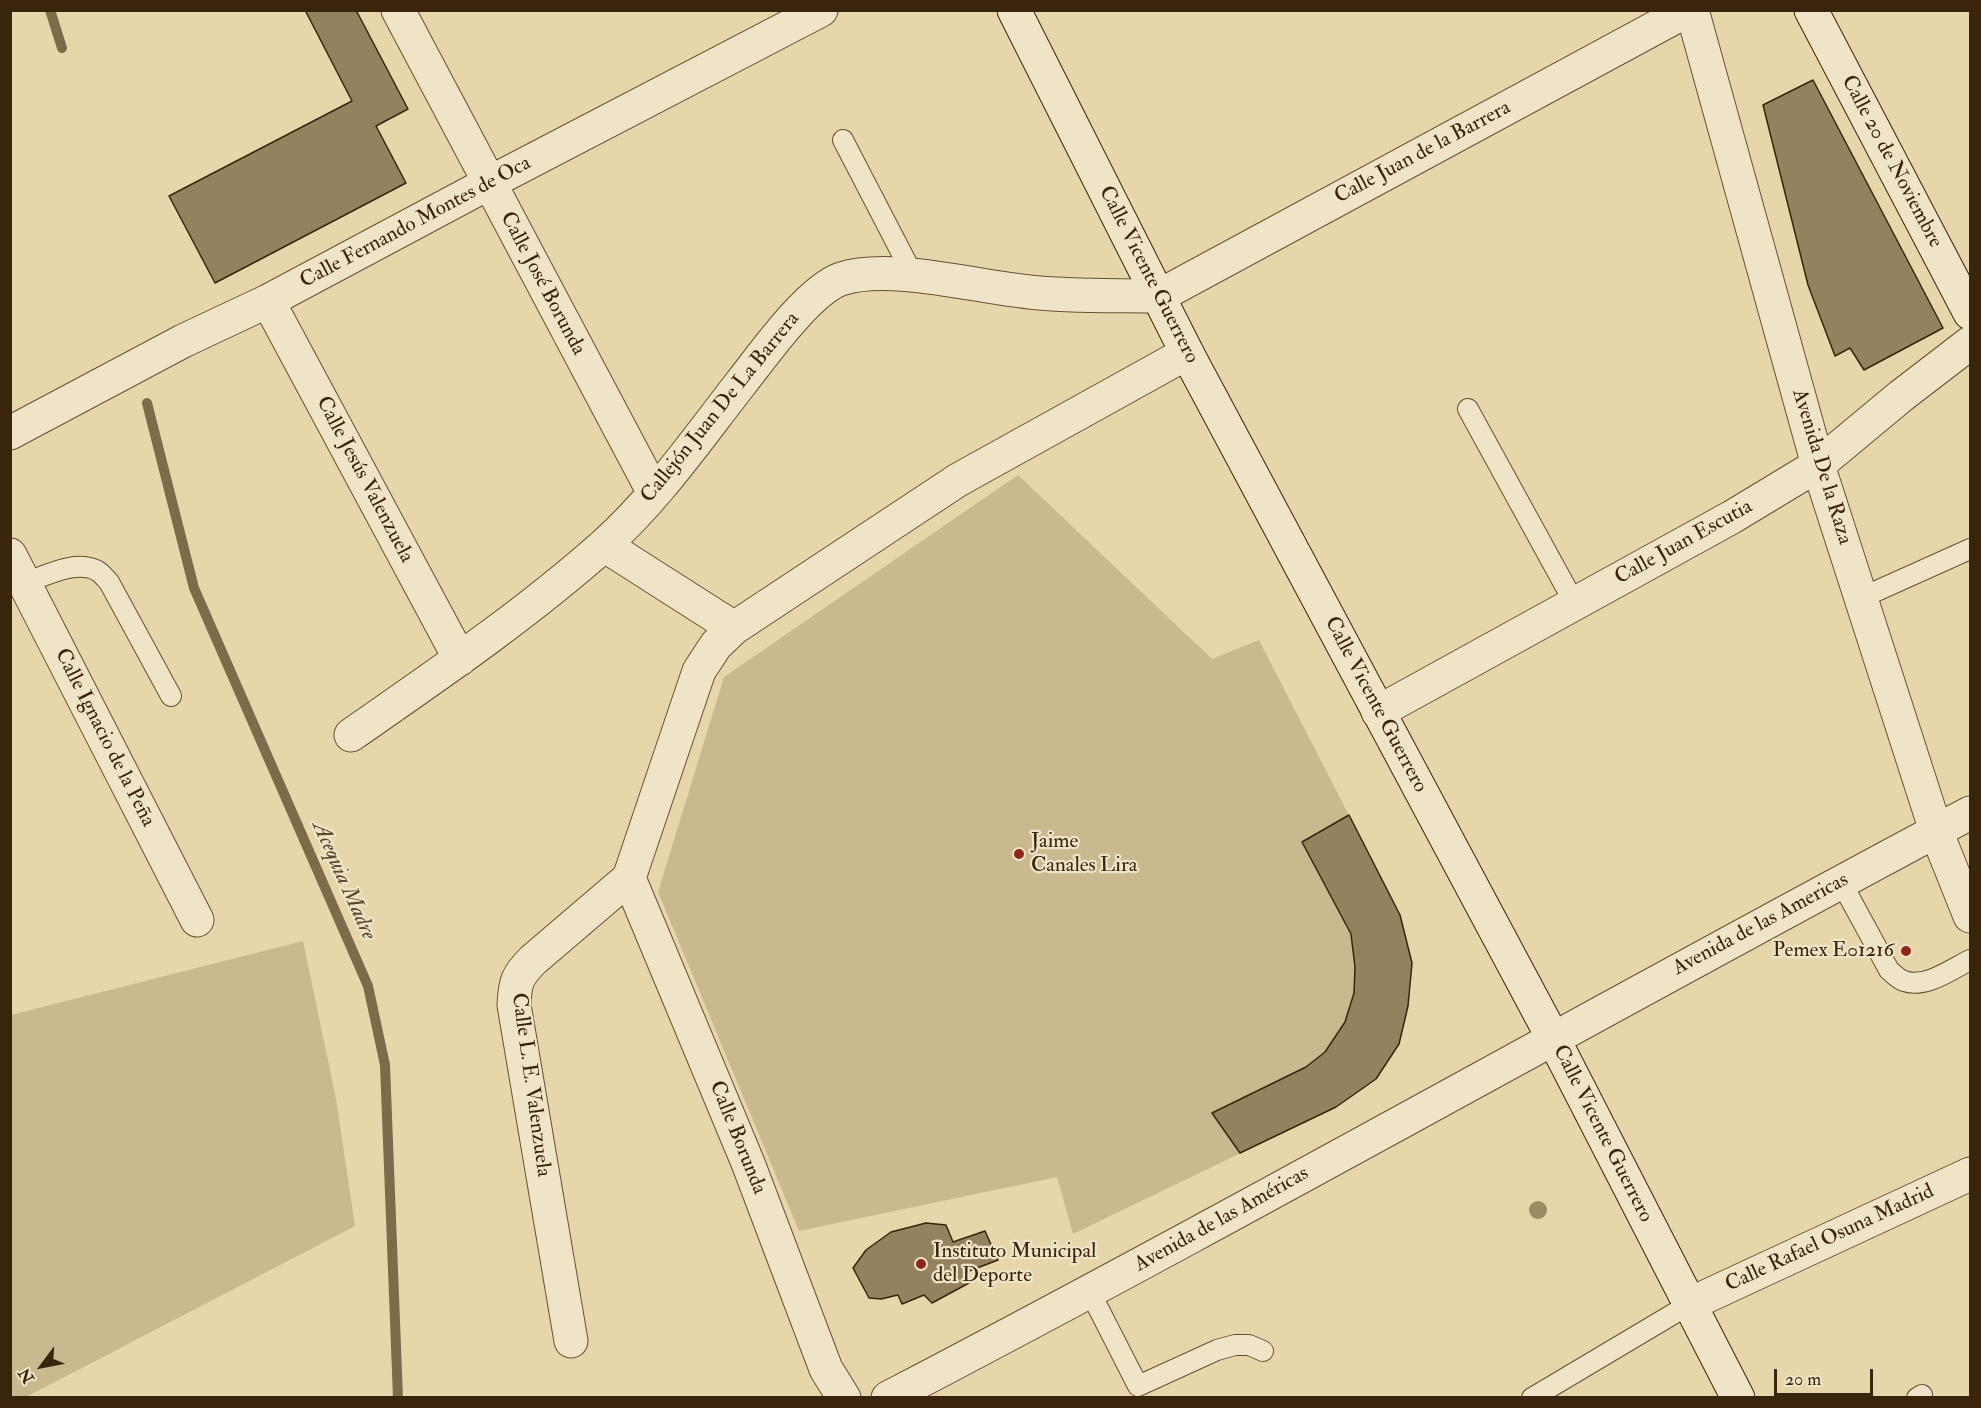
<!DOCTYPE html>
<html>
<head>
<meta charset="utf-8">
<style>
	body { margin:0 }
	#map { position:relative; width:1981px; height:1408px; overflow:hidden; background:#e7d6aa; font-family:"IM FELL Double Pica",serif }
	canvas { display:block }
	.frame { position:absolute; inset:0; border:12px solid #3a250c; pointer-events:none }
	.north { position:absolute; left:12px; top:1336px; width:60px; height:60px; -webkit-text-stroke:4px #efe4c8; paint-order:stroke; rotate:238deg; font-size:16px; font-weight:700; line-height:24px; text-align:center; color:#3a250c }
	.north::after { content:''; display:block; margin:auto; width:21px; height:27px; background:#3a250c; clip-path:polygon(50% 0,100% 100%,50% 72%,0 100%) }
	.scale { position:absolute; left:1774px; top:1369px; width:99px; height:27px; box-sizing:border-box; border:3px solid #3a250c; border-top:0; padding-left:8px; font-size:18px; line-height:21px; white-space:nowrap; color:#3a250c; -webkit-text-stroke:4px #efe4c8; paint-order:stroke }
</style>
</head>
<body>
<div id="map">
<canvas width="1981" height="1408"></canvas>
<div class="frame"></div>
<div class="north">N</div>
<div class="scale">20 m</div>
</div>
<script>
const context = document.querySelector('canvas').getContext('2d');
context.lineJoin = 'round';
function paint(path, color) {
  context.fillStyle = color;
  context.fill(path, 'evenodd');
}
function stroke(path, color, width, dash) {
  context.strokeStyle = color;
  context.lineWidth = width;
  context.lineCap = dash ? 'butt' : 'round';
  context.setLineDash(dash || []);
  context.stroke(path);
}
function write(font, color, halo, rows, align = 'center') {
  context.font = font + ' "IM FELL Double Pica",serif';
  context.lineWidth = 4.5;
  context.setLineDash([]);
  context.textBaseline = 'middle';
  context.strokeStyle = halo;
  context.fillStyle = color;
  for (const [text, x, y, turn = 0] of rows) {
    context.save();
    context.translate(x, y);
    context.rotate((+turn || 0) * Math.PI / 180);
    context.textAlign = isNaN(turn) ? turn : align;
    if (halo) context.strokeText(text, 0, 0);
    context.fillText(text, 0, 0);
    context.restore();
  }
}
paint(new Path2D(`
	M 1018,475 L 1212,659 L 1259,640 L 1400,915 L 1412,963 L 1408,1006 L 1399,1044 L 1336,1107 L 1073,1234 L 1057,1177 L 799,1231 L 658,892 L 724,677 Z
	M 303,941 L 336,1099 L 355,1226 L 26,1397 L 11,1397 L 11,1015 Z`), '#cab88f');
stroke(new Path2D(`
	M 50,10 L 62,48
	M 147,403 L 194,588 L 368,986 L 385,1065 L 398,1398`), '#7e6b4a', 10);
const building = new Path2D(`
	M 305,10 L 356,10 L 408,109 L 376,126 L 406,183 L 215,283 L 169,196 L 352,101 Z
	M 1813,80 L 1943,328 L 1864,370 L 1850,348 L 1835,356 L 1808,285 L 1763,105 Z
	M 1349,815 L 1400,915 L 1412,963 L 1408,1006 L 1399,1044 L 1376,1079 L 1336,1107 L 1240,1153 L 1212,1113 L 1306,1067 L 1325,1052 L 1345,1022 L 1354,993 L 1355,967 L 1351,934 L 1302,842 Z
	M 926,1223 L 946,1225 L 953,1242 L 985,1231 L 998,1260 L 964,1273 L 969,1283 L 932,1303 L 924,1295 L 902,1304 L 898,1295 L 881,1299 L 869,1298 L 853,1268 L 866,1250 L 891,1232 Z`);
paint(building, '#94815e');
stroke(building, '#3a250c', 1.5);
const lane = new Path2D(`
	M 843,140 L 913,275
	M 1468,409 L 1575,604
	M 25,583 C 45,576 78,558 99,572 C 102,574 106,579 109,582 L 171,696
	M 1861,598 L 1970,549
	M 1841,882 L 1889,970 C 1894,974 1898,979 1904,981 C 1925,989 1952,969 1970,960
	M 1090,1292 L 1138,1386 L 1217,1350 L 1235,1345 L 1249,1345 L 1263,1351
	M 1532,1398 L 1690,1304
	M 1917,1398 L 1922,1395`);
const street = new Path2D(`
	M 398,10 L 654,493
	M 1692,10 L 1818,465 L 1936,831 L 1970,916
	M 268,301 L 460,659
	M 10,433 L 183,341 L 268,301 L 489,183 L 821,10
	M 604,545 L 734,628
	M 10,555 L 197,920
	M 1378,712 L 1732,517 L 1818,465 L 1901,396 L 1970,343
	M 351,735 C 437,675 524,616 603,546 C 656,499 698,438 741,383 C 763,355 809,290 841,279 C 890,263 977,287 1029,292 C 1072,297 1116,295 1159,296 L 1688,10
	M 629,878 L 699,671 L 716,645 L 734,628 L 958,480 L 1187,353
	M 629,878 L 748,1163 L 826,1369 L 844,1398
	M 1690,1304 L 1970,1174
	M 571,1341 L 514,1005 C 515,982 517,976 533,960 L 629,878
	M 888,1398 C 1252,1208 1609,1005 1970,813`);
const secondary = new Path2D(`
	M 1014,10 L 1187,353 L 1553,1038 L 1738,1398
	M 1811,10 L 1970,313`);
stroke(lane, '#655134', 22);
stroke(street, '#655134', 35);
stroke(secondary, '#3a250c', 35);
stroke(lane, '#efe4c8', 20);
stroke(street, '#efe4c8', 33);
stroke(secondary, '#efe4c8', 33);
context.fillStyle = '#9c8965';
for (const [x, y] of [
	[1538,1210]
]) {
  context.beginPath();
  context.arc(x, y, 9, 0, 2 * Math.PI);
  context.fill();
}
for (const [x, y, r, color] of [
	[1019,854,6,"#8f2418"],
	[1906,951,6,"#8f2418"],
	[921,1264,6,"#8f2418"]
]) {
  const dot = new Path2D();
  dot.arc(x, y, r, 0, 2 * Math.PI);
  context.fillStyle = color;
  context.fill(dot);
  stroke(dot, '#efe4c8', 2);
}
write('21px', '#3a250c', '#efe4c8', [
	["Calle Juan de la Barrera",1423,153,-28],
	["Calle 20 de Noviembre",1891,162,62],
	["Calle Fernando Montes de Oca",416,223,-28],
	["Calle Vicente Guerrero",1148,275,63],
	["Calle José Borunda",542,284,62],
	["Callejón Juan De La Barrera",721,408,-51],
	["Avenida De la Raza",1821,467,73],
	["Calle Jesús Valenzuela",364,480,62],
	["Calle Juan Escutia",1684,543,-29],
	["Calle Vicente Guerrero",1375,705,62],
	["Calle Ignacio de la Peña",104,738,63],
	["Avenida de las Americas",1761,925,-28],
	["Calle L. E. Valenzuela",530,1085,82],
	["Calle Vicente Guerrero",1602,1134,63],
	["Calle Borunda",737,1138,68],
	["Avenida de las Américas",1222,1220,-29],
	["Calle Rafael Osuna Madrid",1830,1239,-25]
]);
write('21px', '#3a250c', '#efe4c8', [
	["Jaime",1031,842],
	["Canales Lira",1031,866],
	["Pemex E01216",1894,951,"right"],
	["Instituto Municipal",933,1252],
	["del Deporte",933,1276]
], 'left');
write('italic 22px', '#5c482b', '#efe4c8', [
	["Acequia Madre",343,881,66]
]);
</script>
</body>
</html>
